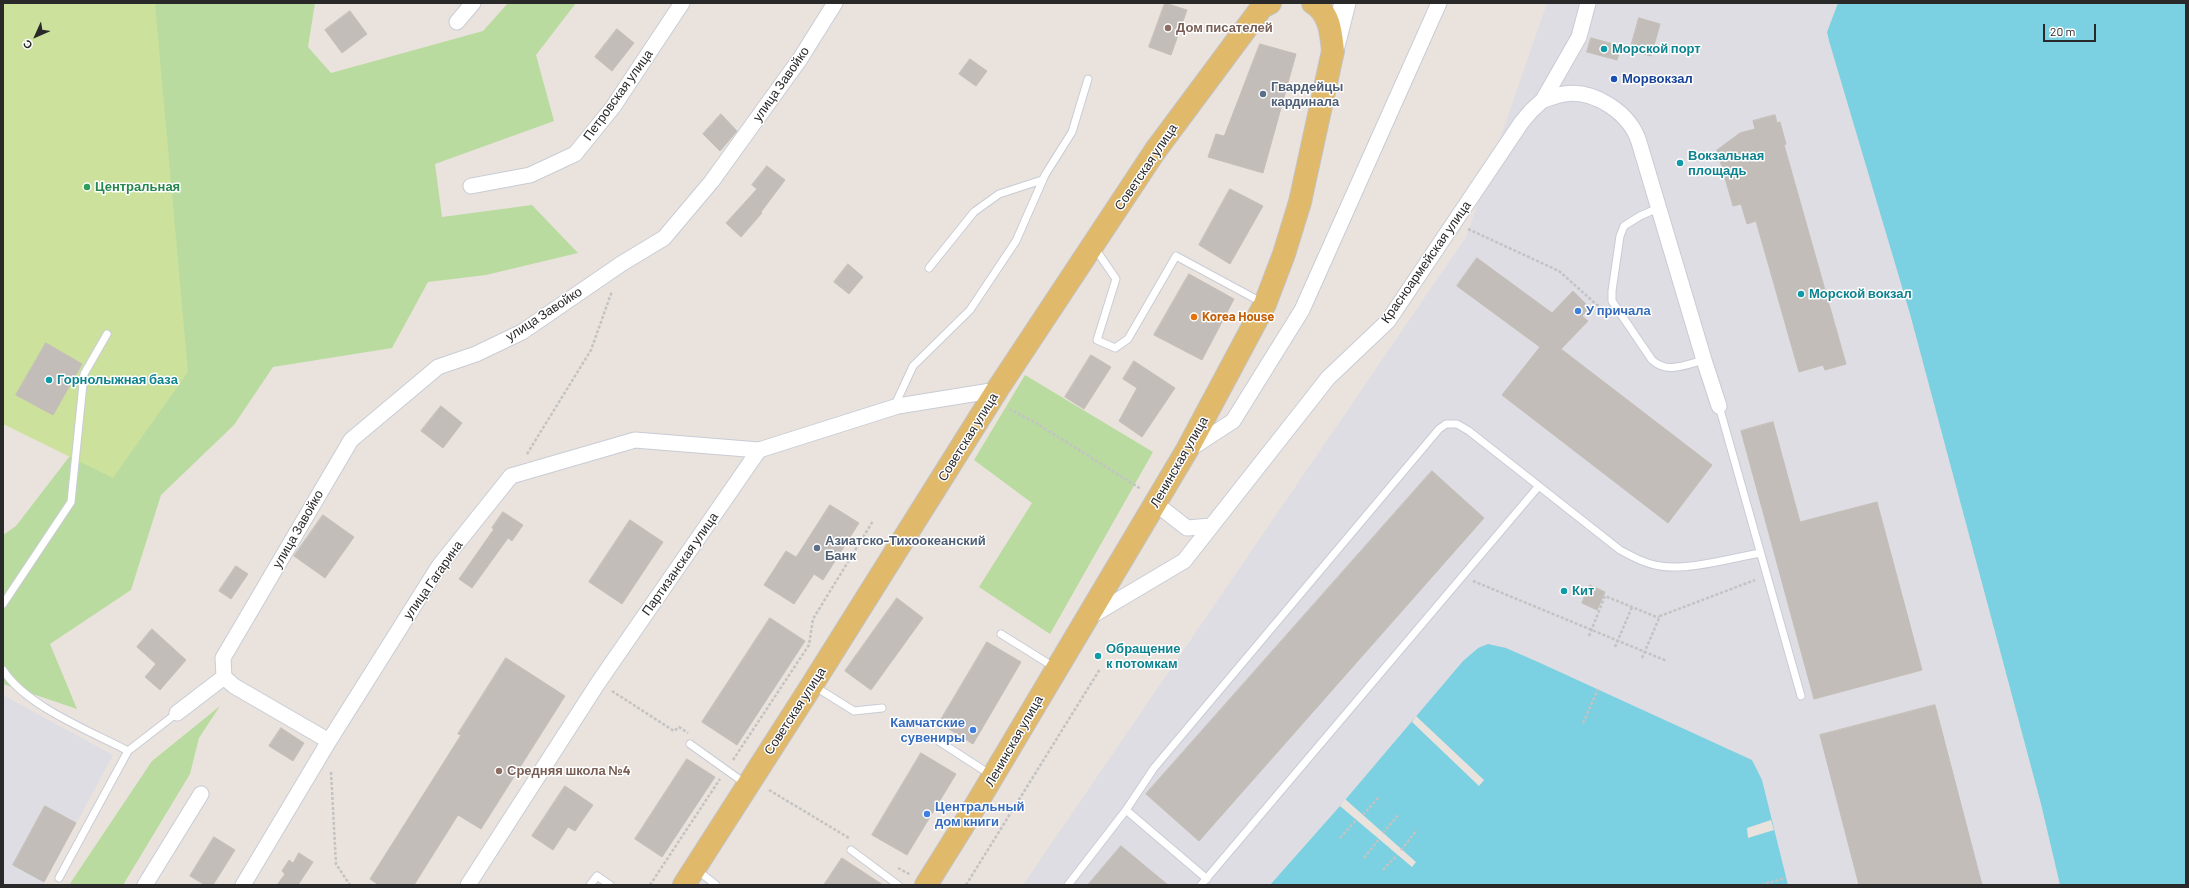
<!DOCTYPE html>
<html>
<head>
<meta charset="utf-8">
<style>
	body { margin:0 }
	#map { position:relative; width:2189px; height:888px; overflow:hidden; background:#eae3dd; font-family:Barlow,sans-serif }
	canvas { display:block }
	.frame { position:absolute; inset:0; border:4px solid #292929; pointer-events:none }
	.north { position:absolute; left:16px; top:16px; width:40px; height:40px; -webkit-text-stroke:3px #fff; paint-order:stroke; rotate:225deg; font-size:11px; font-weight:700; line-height:16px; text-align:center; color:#292929 }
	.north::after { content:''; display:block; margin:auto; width:14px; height:18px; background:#292929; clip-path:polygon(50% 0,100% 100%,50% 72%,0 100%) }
	.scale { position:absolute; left:2043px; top:24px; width:53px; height:18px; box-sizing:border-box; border:2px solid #292929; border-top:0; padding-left:5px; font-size:12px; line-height:14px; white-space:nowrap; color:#292929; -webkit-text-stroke:3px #fff; paint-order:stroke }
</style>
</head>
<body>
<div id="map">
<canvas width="2189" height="888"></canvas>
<div class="frame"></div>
<div class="north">С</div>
<div class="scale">20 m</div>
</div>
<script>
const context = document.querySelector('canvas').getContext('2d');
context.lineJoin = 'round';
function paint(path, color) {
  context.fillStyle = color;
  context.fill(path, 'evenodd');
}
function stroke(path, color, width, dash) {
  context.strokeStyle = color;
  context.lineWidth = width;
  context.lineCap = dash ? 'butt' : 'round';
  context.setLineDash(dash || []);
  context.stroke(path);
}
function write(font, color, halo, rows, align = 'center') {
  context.font = font + ' Barlow,sans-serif';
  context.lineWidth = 3;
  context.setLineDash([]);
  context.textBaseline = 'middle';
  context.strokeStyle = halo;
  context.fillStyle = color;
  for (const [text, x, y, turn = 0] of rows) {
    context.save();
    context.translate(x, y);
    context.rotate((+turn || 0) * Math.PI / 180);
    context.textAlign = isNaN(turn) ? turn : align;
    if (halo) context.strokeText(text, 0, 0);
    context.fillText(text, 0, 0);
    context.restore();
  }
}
paint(new Path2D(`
	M 1547,3 L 1838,3 L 1827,32 L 1829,41 L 1910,314 L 2041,804 L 2060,885 L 1788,885 L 1774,830 L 1752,760 L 1506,648 L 1477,648 L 1463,661 L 1340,806 L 1270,885 L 1023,885 L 1466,237 Z
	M 3,695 L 113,755 L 43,885 L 3,885 Z`), '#dedde3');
paint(new Path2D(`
	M 119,3 L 315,3 L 308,47 L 331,73 L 483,31 L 508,3 L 576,3 L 536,55 L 554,121 L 435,164 L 442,217 L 532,205 L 578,253 L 486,275 L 428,282 L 392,348 L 273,367 L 234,425 L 161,495 L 131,590 L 50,644 L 77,709 L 3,684 L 3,535 L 16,526 L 152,349 Z
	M 1025,375 L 1153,452 L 1050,634 L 979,587 L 1032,503 L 974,460 Z
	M 220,706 L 199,738 L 190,774 L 123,885 L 69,885 L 152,761 Z`), '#b9db9f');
paint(new Path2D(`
	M 3,3 L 155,3 L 188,372 L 113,478 L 3,424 Z`), '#cbe19c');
paint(new Path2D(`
	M 1838,3 L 2186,3 L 2186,885 L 2060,885 L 2041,804 L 1910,314 L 1829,41 L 1827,32 Z
	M 1488,644 L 1506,648 L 1538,662 L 1752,760 L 1762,780 L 1788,885 L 1270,885 L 1340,806 L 1463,661 L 1478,648 Z`), '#7bd0e1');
paint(new Path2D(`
	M 1416,716 L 1484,780 L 1479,786 L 1412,722 Z
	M 1345,799 L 1416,862 L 1412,867 L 1340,806 Z
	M 1771,820 L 1774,830 L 1748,838 L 1747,828 Z`), '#eae3dd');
const building = new Path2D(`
	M 1165,3 L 1187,10 L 1171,55 L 1149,47 Z
	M 350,11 L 367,34 L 342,53 L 325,30 Z
	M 1639,18 L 1660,24 L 1651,56 L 1630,50 Z
	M 617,29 L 634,43 L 612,71 L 595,57 Z
	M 1591,38 L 1621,46 L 1617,60 L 1587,52 Z
	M 1260,44 L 1296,54 L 1263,173 L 1208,157 L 1216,134 L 1224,136 Z
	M 970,59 L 987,71 L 976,86 L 959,74 Z
	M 721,114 L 737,131 L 720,151 L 703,134 Z
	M 1775,115 L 1777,123 L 1780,122 L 1786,144 L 1784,145 L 1846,364 L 1825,370 L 1823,365 L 1799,372 L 1756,221 L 1747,224 L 1741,204 L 1733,206 L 1717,150 L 1740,133 L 1755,129 L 1753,121 Z
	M 767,166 L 785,180 L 761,212 L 762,213 L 741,237 L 726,223 L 757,189 L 752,185 Z
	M 1230,189 L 1263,206 L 1230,264 L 1199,245 Z
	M 1477,258 L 1552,313 L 1573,291 L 1588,306 L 1589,309 L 1582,316 L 1588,321 L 1561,349 L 1712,465 L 1668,523 L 1502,395 L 1540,347 L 1457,286 Z
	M 848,264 L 863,277 L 849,294 L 834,282 Z
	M 1189,274 L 1234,299 L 1202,360 L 1154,335 Z
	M 46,343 L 82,364 L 53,415 L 16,395 Z
	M 1091,355 L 1111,367 L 1084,409 L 1065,397 Z
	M 1134,361 L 1175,388 L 1142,437 L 1119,421 L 1137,388 L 1123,379 Z
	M 441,406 L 462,423 L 443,448 L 421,431 Z
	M 1773,422 L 1800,522 L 1877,502 L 1922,670 L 1814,699 L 1741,431 Z
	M 1432,471 L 1484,518 L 1199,841 L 1146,794 Z
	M 830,505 L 859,523 L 823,580 L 814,574 L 794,604 L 764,585 L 786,551 L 796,557 Z
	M 503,512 L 523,525 L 512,541 L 508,538 L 472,588 L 459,579 L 494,529 L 492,528 Z
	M 323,515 L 354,537 L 325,578 L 294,556 Z
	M 630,520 L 663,542 L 622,604 L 589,582 Z
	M 236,566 L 248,574 L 231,599 L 219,591 Z
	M 1590,585 L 1605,592 L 1597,610 L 1582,603 Z
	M 897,598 L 923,618 L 871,690 L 845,671 Z
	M 770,618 L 805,641 L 737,745 L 702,722 Z
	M 152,629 L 186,660 L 160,690 L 145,677 L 156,664 L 137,647 Z
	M 987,642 L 1021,662 L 973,744 L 939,723 Z
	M 506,658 L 565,696 L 481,829 L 458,815 L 414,885 L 379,885 L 370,879 L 461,735 L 458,734 Z
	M 1935,705 L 1982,885 L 1859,885 L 1820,735 Z
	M 281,728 L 304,743 L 293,761 L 269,746 Z
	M 921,753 L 956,774 L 907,855 L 872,835 Z
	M 687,759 L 715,777 L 662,857 L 635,839 Z
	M 565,786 L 593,805 L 575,831 L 568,827 L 553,850 L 532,836 Z
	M 45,806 L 76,823 L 44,882 L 13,865 Z
	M 214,837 L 235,850 L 213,885 L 205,885 L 190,876 Z
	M 1121,846 L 1168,885 L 1088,885 Z
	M 299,853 L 313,862 L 298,885 L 277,885 L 285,874 L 282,871 L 289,860 L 293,863 Z
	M 842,858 L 883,885 L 824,885 Z`);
paint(building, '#c2bdb9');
stroke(building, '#c5beb7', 1);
const service = new Path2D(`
	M 1658,208 L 1640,216 L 1624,226 L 1620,236 L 1612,291 L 1612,301 L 1652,360 C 1667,374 1685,365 1704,360
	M 1094,247 L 1116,279 L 1097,340 L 1115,348 L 1128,339 L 1176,256 L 1263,303
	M 929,268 L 974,212 L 999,194 L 1042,180
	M 1719,406 L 1801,696
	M 894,407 L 913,366 L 970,310 L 1016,241 L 1045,175 L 1072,132 L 1088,79
	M 3,604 L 71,502 L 84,374 L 107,334
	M 1001,634 L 1054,667
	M 3,670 C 26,706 90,731 128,751
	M 814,686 L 854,711 L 882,708
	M 937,740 L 991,775
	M 690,744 L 746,784
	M 1126,810 L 1207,879
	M 851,850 L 898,885
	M 697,870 L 716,885
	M 59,878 L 128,751 L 177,713
	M 590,885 L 597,876 L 610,885
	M 1068,885 L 1126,810 L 1154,768 L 1439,429 L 1446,424 L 1457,424 L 1469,431 L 1620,550 C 1633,557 1646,564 1660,566 C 1687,571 1732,558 1760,553
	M 1201,885 L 1538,487`);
const minor = new Path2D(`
	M 457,22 L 473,3
	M 1543,100 C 1550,98 1557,95 1564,94 C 1594,89 1630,113 1639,142 L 1704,360 L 1719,406
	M 471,186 L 530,175 L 575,154 L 613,107 L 682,3
	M 1190,449 L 1233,421 L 1302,310 L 1439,3
	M 1155,503 L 1187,528 L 1211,526
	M 1088,618 L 1184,561 L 1328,378 L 1388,321 L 1521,123 L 1531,111 L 1543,100 L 1579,37 L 1588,3
	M 224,677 L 223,658 L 351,440 L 438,367 L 476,354 L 522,332 L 621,264 L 664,238 L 712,181 L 800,59 L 835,3
	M 224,677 L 234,686 L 329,741
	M 177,713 L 224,677
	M 145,885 L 201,794
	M 243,885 L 329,741 L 439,566 L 511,476 L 635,440 L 759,450
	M 468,885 L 598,683 L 759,450 L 898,406 L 997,390`);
const secondary = new Path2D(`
	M 1333,50 L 1345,3`);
const primary = new Path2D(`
	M 684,885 L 812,685 L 997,390 L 1155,151 L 1262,7 L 1270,3
	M 926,885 L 971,813 L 1187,450 L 1265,304 L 1284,254 L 1300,202 L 1333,51 C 1331,32 1330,14 1313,3`);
stroke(service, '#c8ccd5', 9);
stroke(minor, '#c8ccd5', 17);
stroke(secondary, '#c8ccd5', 23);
stroke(primary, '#c3c3c3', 24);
stroke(new Path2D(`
	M 1468,229 L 1559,271 L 1597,305 L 1601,306
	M 1009,409 L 1036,423 L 1141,489
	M 527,454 L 591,350 L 612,291
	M 1473,581 L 1667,661
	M 1589,636 L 1605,596 L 1659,618
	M 1615,647 L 1632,607
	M 1642,658 L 1660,616 L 1755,580
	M 612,691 L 674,731 L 679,727 L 688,733
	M 1583,723 L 1598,689
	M 733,760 L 809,645 L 813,619 L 873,521
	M 331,772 L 336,864 L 350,885
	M 769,790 L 849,838
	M 1363,815 L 1379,797
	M 1383,833 L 1399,814
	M 1340,838 L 1356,820
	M 1401,850 L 1417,830
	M 1364,858 L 1379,839
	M 898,868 L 911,875
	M 1383,870 L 1397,855
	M 650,885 L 720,779
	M 966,885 L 1100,669
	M 1761,885 L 1786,878`), '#c3c3c3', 2.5, [3, 2]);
stroke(service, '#fff', 7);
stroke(minor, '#fff', 15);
stroke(secondary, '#fff', 21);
stroke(primary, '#e1b96b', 22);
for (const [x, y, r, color] of [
	[1168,28,4,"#8d6e63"],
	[1604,49,4,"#0f9aa8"],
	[1614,79,4,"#1a4fb4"],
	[1263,94,4,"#5c6f8a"],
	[1680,163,4,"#0f9aa8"],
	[87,187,4,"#2e9e5b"],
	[1801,294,4,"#0f9aa8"],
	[1578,311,4,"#3f7fe0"],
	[1194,317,4,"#e8710a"],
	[49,380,4,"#0f9aa8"],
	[817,548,4,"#5c6f8a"],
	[1564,591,4,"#0f9aa8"],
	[1098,656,4,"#0f9aa8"],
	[973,730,4,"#3f7fe0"],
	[499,771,4,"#8d6e63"],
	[927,814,4,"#3f7fe0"]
]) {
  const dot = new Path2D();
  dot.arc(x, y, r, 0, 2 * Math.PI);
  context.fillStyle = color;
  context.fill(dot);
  stroke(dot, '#fff', 1.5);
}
write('bold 13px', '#785e54', '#fff', [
	["Дом писателей",1176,28],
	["Средняя школа №4",507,771]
], 'left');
write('bold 13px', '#0d838f', '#fff', [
	["Морской порт",1612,49],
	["Вокзальная",1688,156],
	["площадь",1688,171],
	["Морской вокзал",1809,294],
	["Горнолыжная база",57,380],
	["Кит",1572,591],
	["Обращение",1106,649],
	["к потомкам",1106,664]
], 'left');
write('bold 13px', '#164399', '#fff', [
	["Морвокзал",1622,79]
], 'left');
write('13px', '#292929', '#fff', [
	["улица Завойко",781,84,-55],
	["Петровская улица",618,95,-54],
	["Советская улица",1146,167,-56],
	["Красноармейская улица",1426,262,-55],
	["улица Завойко",544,314,-33],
	["Советская улица",968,437,-58],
	["Ленинская улица",1179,462,-60],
	["улица Завойко",298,529,-60],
	["Партизанская улица",680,564,-55],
	["улица Гагарина",433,580,-55],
	["Советская улица",795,711,-57],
	["Ленинская улица",1014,741,-60]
]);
write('bold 13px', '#4e5e75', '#fff', [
	["Гвардейцы",1271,87],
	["кардинала",1271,102],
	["Азиатско-Тихоокеанский",825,541],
	["Банк",825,556]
], 'left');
write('bold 13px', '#27864d', '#fff', [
	["Центральная",95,187]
], 'left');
write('bold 13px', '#366cbe', '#fff', [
	["У причала",1586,311],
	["Камчатские",965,723,"right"],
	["сувениры",965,738,"right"],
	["Центральный",935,807],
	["дом книги",935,822]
], 'left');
write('bold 13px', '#c56008', '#fff', [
	["Korea House",1202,317]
], 'left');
</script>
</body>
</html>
